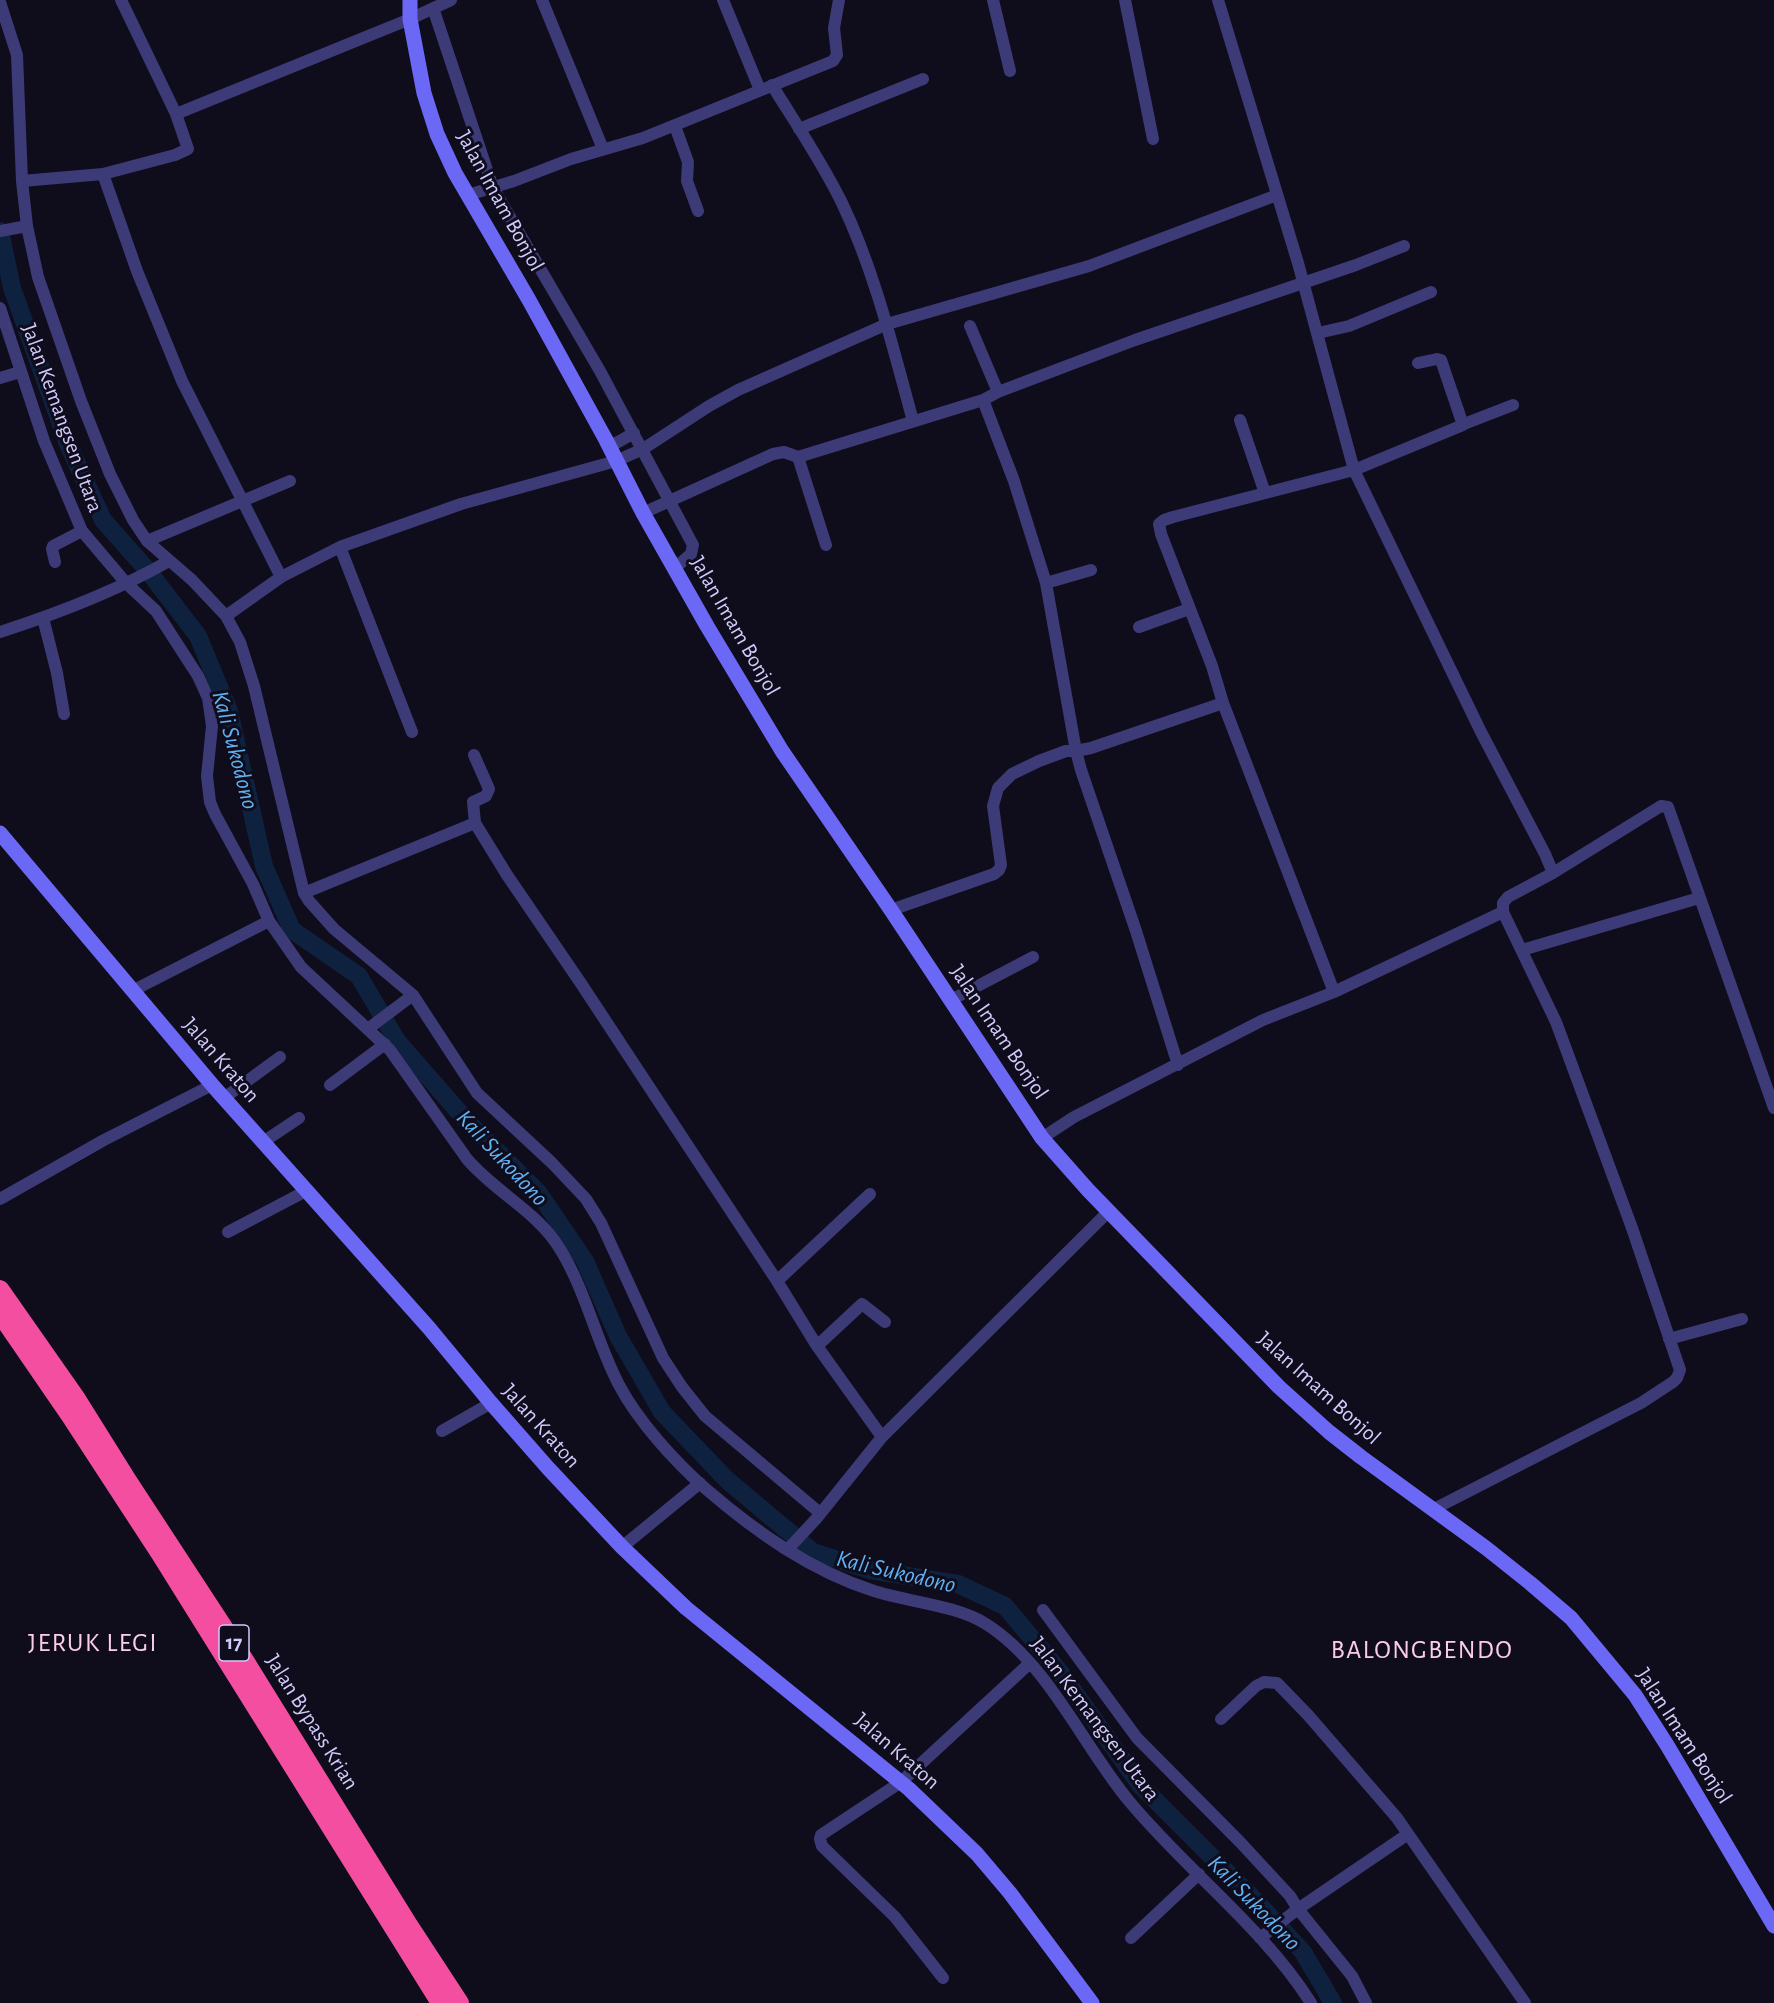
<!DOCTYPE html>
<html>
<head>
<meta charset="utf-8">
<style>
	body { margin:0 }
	canvas { display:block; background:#0f0c1c }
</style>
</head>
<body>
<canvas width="1774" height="2003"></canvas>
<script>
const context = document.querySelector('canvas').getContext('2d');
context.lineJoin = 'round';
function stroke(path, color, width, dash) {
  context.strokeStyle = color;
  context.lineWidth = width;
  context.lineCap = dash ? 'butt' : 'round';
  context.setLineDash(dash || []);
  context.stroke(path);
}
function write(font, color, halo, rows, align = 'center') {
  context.font = font + ' "Alegreya Sans",sans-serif';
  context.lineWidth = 6;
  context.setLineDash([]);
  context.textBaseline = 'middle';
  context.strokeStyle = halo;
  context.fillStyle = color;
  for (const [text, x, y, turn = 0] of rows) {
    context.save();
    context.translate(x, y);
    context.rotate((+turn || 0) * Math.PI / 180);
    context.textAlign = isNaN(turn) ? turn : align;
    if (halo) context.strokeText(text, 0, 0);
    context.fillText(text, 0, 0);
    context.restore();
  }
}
stroke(new Path2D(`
	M 0,231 L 12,288 L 68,444 L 103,520 L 149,572 L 198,636 L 229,711 L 264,866 L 292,930 L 359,976 L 397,1041 L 466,1120 L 538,1192 L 585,1261 L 618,1336 L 662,1412 L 727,1480 L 813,1552 L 870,1570 L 958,1584 L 1005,1606 L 1060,1672 L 1141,1786 L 1252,1897 L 1303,1952 L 1333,2003`), '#0e213e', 18);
stroke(new Path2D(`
	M 542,0 L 603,149
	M 723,0 L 760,90
	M 993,0 L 1010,71
	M 1125,0 L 1153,139
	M 0,2 L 17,55 L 22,181 L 27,226 L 38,277 L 81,401 L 110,474 L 133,520 L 147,541 L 192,580 L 226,616 L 240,642 L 254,686 L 304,893 L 309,901 L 334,929 L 413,995 L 477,1093 L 552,1163 L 586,1199 L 601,1223 L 663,1358 L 682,1387 L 705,1416 L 820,1513
	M 433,8 L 493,188 L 600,371 L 693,545 L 691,554 L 675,568
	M 772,85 C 796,124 822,162 842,203 C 875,272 893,348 913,421
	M 176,114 L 410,19 L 451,0
	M 675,126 L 688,162 L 687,181 L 698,211
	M 799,129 L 923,79
	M 103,174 L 137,271 L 182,381 L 281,577
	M 22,181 L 103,174 L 175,155 L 188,149 L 176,114 L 121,0
	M 468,195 L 514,181 L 571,159 L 643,138 L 833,61 L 837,55 L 834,28 L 839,0
	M 0,231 L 27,226
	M 0,308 L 44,441 L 82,531 L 126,583 L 156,611 L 198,676 L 208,698 L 212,726 L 207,776 L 210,802 L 215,814 L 253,884 L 269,921 L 301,967 L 390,1050 L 467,1159 C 495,1192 538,1212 560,1249 C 586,1291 596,1341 619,1385 C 638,1421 675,1462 706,1489 C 756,1532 811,1571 874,1591 C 908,1602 956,1605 986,1624 C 1048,1663 1083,1746 1129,1801 C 1187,1871 1262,1926 1311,2003
	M 970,326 L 998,392
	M 1318,333 L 1349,326 L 1431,292
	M 0,378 L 20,372
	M 983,400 L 1014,481 L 1046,583 L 1076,751 L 1081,770 L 1136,931 L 1178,1065
	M 1240,420 L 1265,493
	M 1464,424 L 1513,405
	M 609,447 L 634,433
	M 798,457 L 826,545
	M 643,513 L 773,454 L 784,452 L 798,457 L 983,400 L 998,392 L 1135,340 L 1356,265 L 1404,246
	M 147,541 L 290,481
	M 340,547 L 412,732
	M 55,562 L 52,549 L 53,546 L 82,531
	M 1046,583 L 1091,570
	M 226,616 L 281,577 L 340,547 L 461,504 L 616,461 L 643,449 L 709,406 L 738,390 L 887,324 L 1089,266 L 1277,195
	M 43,618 L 57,673 L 64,714
	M 1139,627 L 1189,609
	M 0,632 C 56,614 118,590 169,561
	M 474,755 L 489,789 L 486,796 L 473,802 L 475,823 L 507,875 L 580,982 L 777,1281 L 817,1346 L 882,1437
	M 1553,873 L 1661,806 L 1668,807 L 1774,1108
	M 304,893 L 475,823
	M 891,910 L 994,874 L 999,870 L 1001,865 L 993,806 L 998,788 L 1012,774 L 1039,761 L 1066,751 L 1076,751 L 1091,748 L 1223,703
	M 1522,950 L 1699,898
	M 132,991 L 269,921
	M 1334,992 L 1223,703 L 1212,666 L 1161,534 L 1159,524 L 1164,520 L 1173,517 L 1354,470 L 1463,425 L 1441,360 L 1437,359 L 1418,363
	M 951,1000 L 1033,957
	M 369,1028 L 413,995
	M 330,1085 L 385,1044
	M 224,1098 L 280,1057
	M 1042,1138 L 1074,1117 L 1263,1020 L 1334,992 L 1503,912 L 1503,903 L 1508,897 L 1553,873 L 1545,854 L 1481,732 L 1354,470 L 1298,263 L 1218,0
	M 263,1142 L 299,1118
	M 0,1199 L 104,1140 L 212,1085
	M 228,1232 L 306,1191
	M 777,1281 L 870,1194
	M 1669,1339 L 1742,1319
	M 817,1346 L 862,1304 L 885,1322
	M 442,1431 L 491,1403
	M 1432,1510 L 1641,1403 L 1673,1382 L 1677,1378 L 1680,1370 L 1632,1228 L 1556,1022 L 1503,912
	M 622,1547 L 700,1483
	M 788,1549 L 816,1519 L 882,1437 L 1109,1211
	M 1043,1610 L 1137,1738 L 1240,1842 L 1290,1896 L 1298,1909 L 1352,1976 L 1366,2003
	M 1221,1719 L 1256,1686 L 1264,1682 L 1277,1683 L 1308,1715 L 1397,1818 L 1525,2003
	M 1131,1938 L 1199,1874
	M 1260,1938 L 1298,1909 L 1408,1834
	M 943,1978 L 895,1917 L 822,1846 L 820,1839 L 821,1835 L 901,1782 L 1030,1663`), '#3c3b78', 12);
stroke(new Path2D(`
	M 410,0 L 410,19 L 424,93 L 437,134 L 455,173 L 529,300 L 606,440 L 643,513 L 707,626 L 782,751 L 891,910 L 1042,1138 L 1088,1190 L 1279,1387 L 1329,1432 L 1361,1457 L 1486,1548 L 1530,1583 L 1571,1618 L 1635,1695 L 1667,1745 L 1774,1926
	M 0,833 L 214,1087 L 429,1328 L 491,1403 L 548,1468 L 622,1547 L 686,1608 L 909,1789 L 977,1854 L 1010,1893 L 1092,2003`), '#6a68f5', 15);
stroke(new Path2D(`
	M 0,1289 L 77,1399 L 127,1479 L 238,1649 L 409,1925 L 460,2003
	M 0,1314 L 72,1419 L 160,1554 L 440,2003`), '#f34e9f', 18);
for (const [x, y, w] of [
	[234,1643,30]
]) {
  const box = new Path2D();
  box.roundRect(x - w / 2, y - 18, w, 36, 4.5);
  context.fillStyle = '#0f0c1c';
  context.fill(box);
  stroke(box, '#d0cbfb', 1.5);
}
write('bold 21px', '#d0cbfb', null, [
	["17",234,1643]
]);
write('22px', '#d0cbfb', '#0f0c1c', [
	["Jalan Imam Bonjol",500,201,61],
	["Jalan Kemangsen Utara",62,418,70],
	["Jalan Imam Bonjol",735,626,60],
	["Jalan Imam Bonjol",999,1032,56],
	["Jalan Kraton",221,1060,49],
	["Jalan Imam Bonjol",1319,1388,42],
	["Jalan Kraton",541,1426,48],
	["Jalan Kemangsen Utara",1095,1719,53],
	["Jalan Bypass Krian",312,1722,58],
	["Jalan Imam Bonjol",1684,1736,57],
	["Jalan Kraton",897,1751,41]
]);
write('italic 24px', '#60b2f4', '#0f0c1c', [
	["Kali Sukodono",235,750,75],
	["Kali Sukodono",502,1158,47],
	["Kali Sukodono",896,1572,13],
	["Kali Sukodono",1254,1903,46]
]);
context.letterSpacing = '1.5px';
write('26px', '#fccdeb', '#0f0c1c', [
	["JERUK LEGI",93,1643],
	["BALONGBENDO",1422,1650]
]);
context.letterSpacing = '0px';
</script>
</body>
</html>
